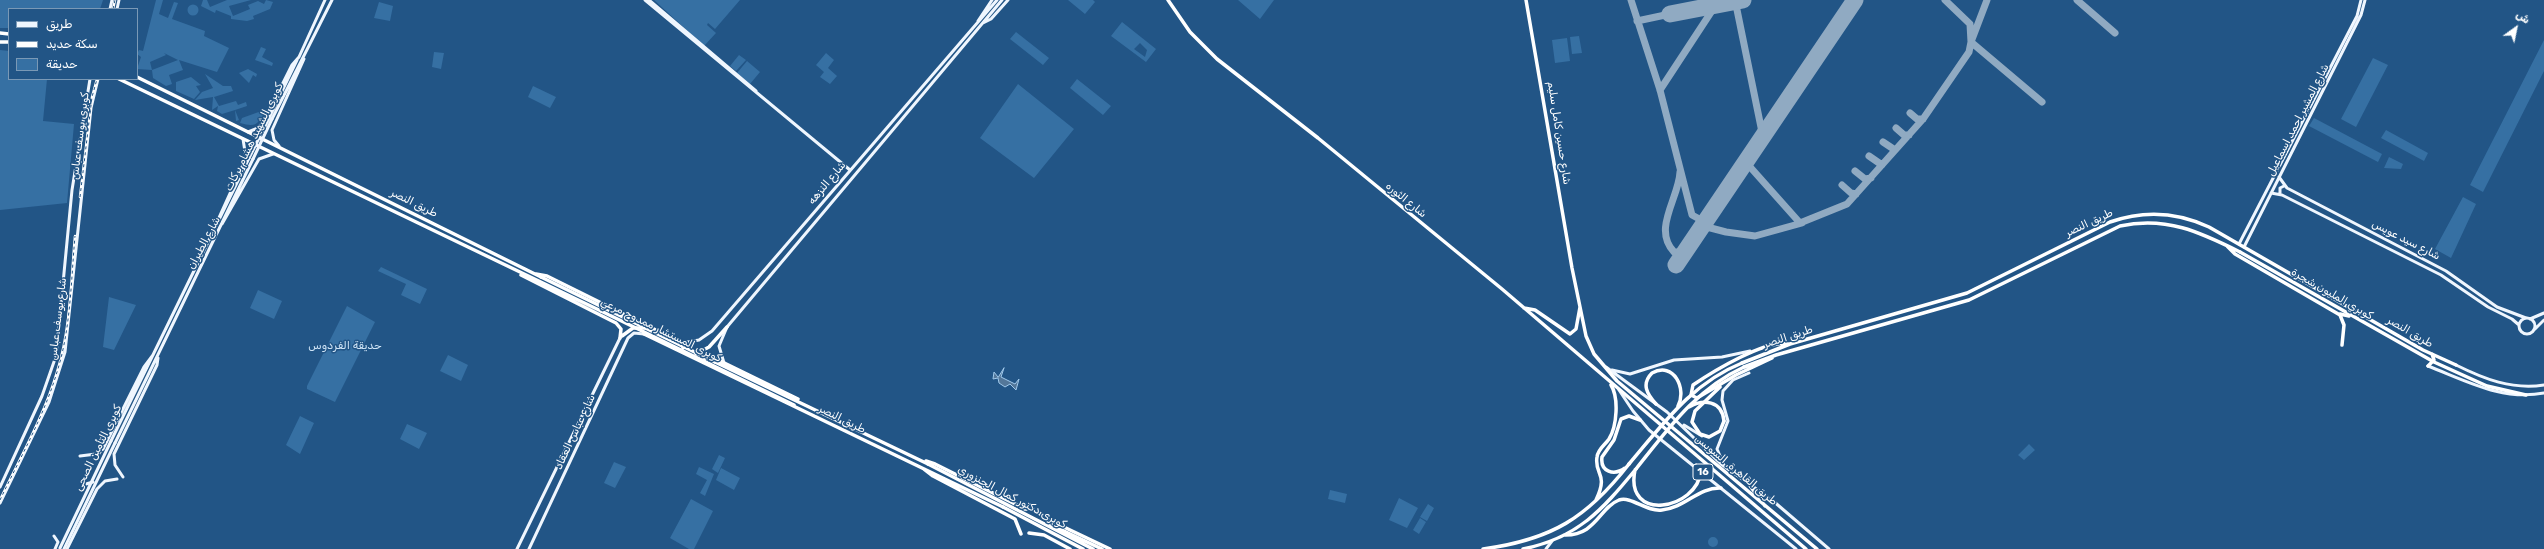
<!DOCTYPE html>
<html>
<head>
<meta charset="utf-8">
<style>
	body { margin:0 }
	#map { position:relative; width:2544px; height:549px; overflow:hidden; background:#225586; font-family:Rubik,Vazirmatn,sans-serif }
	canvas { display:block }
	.legend { position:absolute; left:8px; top:8px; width:130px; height:72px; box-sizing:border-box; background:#225586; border:1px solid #7a99b6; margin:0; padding:5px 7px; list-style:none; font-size:12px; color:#fff }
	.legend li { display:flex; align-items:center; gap:8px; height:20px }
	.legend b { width:20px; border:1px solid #7a99b6 }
	.north { position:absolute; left:2496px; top:8px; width:40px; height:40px; -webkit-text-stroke:3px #225586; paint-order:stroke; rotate:33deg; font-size:11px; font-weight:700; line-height:16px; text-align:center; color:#fff }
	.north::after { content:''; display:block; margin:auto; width:14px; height:18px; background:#fff; clip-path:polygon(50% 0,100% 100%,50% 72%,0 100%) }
</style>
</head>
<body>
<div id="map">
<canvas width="2544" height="549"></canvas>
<ul class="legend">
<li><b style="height:5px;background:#eff6fe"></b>طريق</li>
<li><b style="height:5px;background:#fff"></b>سكة حديد</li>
<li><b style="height:11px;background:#3670a3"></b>حديقة</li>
</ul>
<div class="north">ش</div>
</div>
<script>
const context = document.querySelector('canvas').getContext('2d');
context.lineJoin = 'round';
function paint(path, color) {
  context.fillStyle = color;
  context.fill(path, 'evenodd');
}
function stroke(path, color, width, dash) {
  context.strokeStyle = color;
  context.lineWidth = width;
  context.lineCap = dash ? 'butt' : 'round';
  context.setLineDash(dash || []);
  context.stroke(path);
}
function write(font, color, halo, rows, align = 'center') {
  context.font = font + ' Rubik,Vazirmatn,sans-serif';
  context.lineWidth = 3;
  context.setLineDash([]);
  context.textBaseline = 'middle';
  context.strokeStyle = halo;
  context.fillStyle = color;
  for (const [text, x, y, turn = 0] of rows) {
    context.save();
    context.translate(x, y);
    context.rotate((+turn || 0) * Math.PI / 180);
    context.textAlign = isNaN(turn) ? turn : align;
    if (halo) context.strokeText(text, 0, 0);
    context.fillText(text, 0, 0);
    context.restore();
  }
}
paint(new Path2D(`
	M 0,0 L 103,0 L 100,9 L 9,9 L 9,28 L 0,28 Z
	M 156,0 L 163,0 L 159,14 L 168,18 L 174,2 L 178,3 L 172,19 L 205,31 L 204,36 L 229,48 L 217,72 L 179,60 L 183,70 L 169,75 L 172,84 L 166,86 L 153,78 L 152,70 L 137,69 L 141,57 L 137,54 L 139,50 L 143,51 ZM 164,53 L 178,60 L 152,70 L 150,62 L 166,55 Z
	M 203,0 L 207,0 L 210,7 L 227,0 L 251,0 L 229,6 L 233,16 L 250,9 L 248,5 L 258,1 L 264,4 L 266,0 L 273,2 L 270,9 L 253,16 L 254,19 L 247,21 L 231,19 L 231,16 L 216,10 L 215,13 L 201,6 Z
	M 654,0 L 740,0 L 715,29 L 708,23 L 707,25 L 716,33 L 704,46 Z
	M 1068,0 L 1093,0 L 1095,2 L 1085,14 Z
	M 1238,0 L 1274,0 L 1260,19 Z
	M 379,2 L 393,6 L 390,21 L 374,18 Z
	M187.5 10a5.5 5.5 0 1 1 11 0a5.5 5.5 0 1 1-11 0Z
	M 1122,22 L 1156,49 L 1146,62 L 1111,36 ZM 1140,43 L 1147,50 L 1145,57 L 1134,49 Z
	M 1016,32 L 1049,58 L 1043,65 L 1010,39 Z
	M 1579,36 L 1582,53 L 1572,54 L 1570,37 Z
	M 1567,38 L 1570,61 L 1555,63 L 1552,40 Z
	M 2544,40 L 2544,71 L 2483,192 L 2470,185 Z
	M 261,47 L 266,49 L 262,57 L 273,63 L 272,66 L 255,60 Z
	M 0,50 L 9,51 L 9,79 L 47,79 L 43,121 L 74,124 L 67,203 L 0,210 Z
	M 434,52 L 444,53 L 441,69 L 432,67 Z
	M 826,53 L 834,60 L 828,68 L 837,76 L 830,84 L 820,77 L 824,72 L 816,65 Z
	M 739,55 L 746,60 L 736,71 L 730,66 Z
	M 2373,58 L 2388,65 L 2356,127 L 2341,119 Z
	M 747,61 L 760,72 L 750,84 L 737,73 Z
	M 248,69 L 257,74 L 256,77 L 253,75 L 249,83 L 239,73 Z
	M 205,74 L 223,86 L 231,86 L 233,91 L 214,97 L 219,106 L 236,101 L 238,105 L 246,102 L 247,106 L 235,110 L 239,120 L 236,121 L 235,110 L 222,114 L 217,111 L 218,106 L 212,110 L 213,97 L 195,100 L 202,92 L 213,88 Z
	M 191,77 L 201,85 L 196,86 L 200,92 L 194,99 L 176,91 L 176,82 Z
	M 1077,79 L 1111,106 L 1103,115 L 1070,88 Z
	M 1018,84 L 1074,129 L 1034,178 L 980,138 Z
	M 533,86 L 556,97 L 550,108 L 528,97 Z
	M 267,109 C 258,123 258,128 240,123 L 242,118 Z
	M 2314,118 L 2382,154 L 2378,162 L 2309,126 Z
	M 2386,130 L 2428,153 L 2424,161 L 2381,138 Z
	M 2389,157 L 2403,164 L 2401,169 L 2384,168 Z
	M 2463,197 L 2476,204 L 2451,258 L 2435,249 Z
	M 381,267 L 427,289 L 420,304 L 401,295 L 406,284 L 378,271 Z
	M 258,290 L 282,301 L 274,319 L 250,308 Z
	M 109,297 L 136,305 L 114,350 L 103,347 Z
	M 347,306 L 375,322 L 335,402 L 307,389 L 307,386 Z
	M 448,355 L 468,365 L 461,381 L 440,371 Z
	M 300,416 L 314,423 L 300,454 L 286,445 Z
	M 407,424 L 427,433 L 419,449 L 400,439 Z
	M 2029,444 L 2035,450 L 2024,460 L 2018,455 Z
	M 719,455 L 725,458 L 718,473 L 712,469 Z
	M 614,462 L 626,467 L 615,488 L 604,483 Z
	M 699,467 L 714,474 L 705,496 L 700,493 L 707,480 L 696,474 Z
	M 721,468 L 740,478 L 734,490 L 716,480 Z
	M 1330,490 L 1347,494 L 1345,503 L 1328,499 Z
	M 1399,498 L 1418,508 L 1407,528 L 1389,520 Z
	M 691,499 L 713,511 L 694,549 L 689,549 L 670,538 Z
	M 1428,504 L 1434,508 L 1427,521 L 1420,517 Z
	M 1420,518 L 1426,522 L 1419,534 L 1413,530 Z
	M1708 542a5 5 0 1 1 10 0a5 5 0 1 1-10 0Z`), '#3670a3');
const water = new Path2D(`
	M 1004,368 L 1001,377 L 1015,384 L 1019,379 L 1016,390 L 1010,384 L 1005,387 L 999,383 L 998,378 L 993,379 L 994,372 L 998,377 Z`);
paint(water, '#547799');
stroke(water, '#a0c8ea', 1);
stroke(new Path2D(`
	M 1631,0 L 1660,90 L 1692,215 L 1703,221 L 1708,217
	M 1735,0 L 1763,137
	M 1987,0 L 1971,42 L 2042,102
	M 2077,0 L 2115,33
	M 1637,21 L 1670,14
	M 1660,90 L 1719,0
	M 1910,113 L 1917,119 L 1923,119
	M 1896,128 L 1904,135 L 1909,135
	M 1883,142 L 1895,150
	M 1869,156 L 1882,165
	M 1751,168 L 1800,223 L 1847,204 L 1923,119 L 1969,52 L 1971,42 L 1970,24 L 1945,0
	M 1855,171 L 1865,179 L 1871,178
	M 1680,172 C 1679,198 1652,229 1674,252 L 1685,252
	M 1842,185 L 1851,193 L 1856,194
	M 1703,226 L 1726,232 L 1755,236 L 1802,223`), '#90aac2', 7);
stroke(new Path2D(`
	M 1670,14 L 1743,0
	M 1676,265 L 1855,0`), '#90aac2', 17);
stroke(new Path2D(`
	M 645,0 L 850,170
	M 649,0 L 756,91
	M 110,9 L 112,0
	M 117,9 L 119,0
	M 978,21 L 992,0
	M 983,23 L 991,19 L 1008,0
	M 269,118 L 297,60
	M 272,119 L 332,0
	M 248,132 L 258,128 L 264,121 L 292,65 L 299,57 L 325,0
	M 279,146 L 274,140 L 272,130 L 304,59
	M 2279,177 L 2287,188 L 2446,271 L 2497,307 L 2526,318
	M 2271,193 L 2282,195 L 2441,275 L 2488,307 L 2512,319 L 2519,325
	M 2280,193 L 2280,188 L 2284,186
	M 217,222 L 246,158 L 243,139
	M 222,224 L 259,159 L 273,154
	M 2239,244 L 2357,16 L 2361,0
	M 2244,247 L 2361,15 L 2365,0
	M2519 326a8 8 0 1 1 16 0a8 8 0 1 1-16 0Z
	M 2530,319 L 2544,313
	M 2535,329 L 2544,320
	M 682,343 L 699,340 L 712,331 L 997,0
	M 724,363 L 719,346 L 727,327 L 1002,0
	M 2456,365 C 2484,379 2512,390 2544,385
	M 2428,366 C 2467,381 2502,401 2544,393
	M 1606,367 L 1667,412 L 1721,464 L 1772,500 L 1829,549
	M 1612,370 L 1630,374 L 1674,360 L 1722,357 L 1750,351
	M 1619,390 L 1633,411 L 1649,430 L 1796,549
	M 1684,425 L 1702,436
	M 111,441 L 249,158
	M 115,443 L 253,159
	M 80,456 L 96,454 L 103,449 L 144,367 L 153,355
	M 1724,465 L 1717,449 L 1728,421 L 1722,400 L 1723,391 L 1733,380 L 1749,373
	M 123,477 L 115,465 L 114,454 L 157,365 L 158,358
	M 86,484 L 93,482
	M 0,487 L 42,396 L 56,356 L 72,190 L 90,79
	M 0,503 L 49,402 L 65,352 L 91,108 L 98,79
	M 54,536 L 58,542 L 55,549
	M 67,549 L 97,489 L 105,481 L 117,479
	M 517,549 L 620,338
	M 529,549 L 628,338 L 634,333 L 644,334
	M 1546,549 L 1552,541`), '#eff6fe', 3);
stroke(new Path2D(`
	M 1168,0 L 1190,32 L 1217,59 L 1318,138 L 1502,289 L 1806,549
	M 1526,0 L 1572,268 L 1586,336 L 1594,354 L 1617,381 L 1817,549
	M 0,33 L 9,34
	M 0,42 L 9,42
	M 137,77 L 541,277
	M 119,79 L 601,311
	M 2227,246 L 2235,254 L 2340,315 L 2344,325 L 2342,345
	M 536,274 L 547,276 L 682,343 L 683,348
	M 521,275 L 616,323 L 621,329 L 620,338
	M 1524,308 L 1535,310 L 1570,334 L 1576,329 L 1580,307
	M 2340,314 L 2349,316 L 2349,307
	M 644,334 L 1003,507
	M 622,336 L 633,328 L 645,328
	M 696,354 L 709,347 L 727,327
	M 1772,358 L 1736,375 L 1697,398 L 1691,395 L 1693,385 C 1712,372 1766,339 1788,344
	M 715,362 L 928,464
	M 704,363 L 704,358 L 710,356 L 798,399
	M 1742,363 L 1790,344 L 1967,293 L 2110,222 C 2144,210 2177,212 2209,227 L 2423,350 L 2456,365
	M 2428,366 L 2434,360 L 2432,354
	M 1744,367 L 1776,355 L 1969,300 L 2120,226 C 2166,216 2200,232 2240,252
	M 1720,387 L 1695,411 L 1692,422 L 1700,434 L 1709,437 L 1720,431 L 1724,421
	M 1656,404 C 1647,394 1641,384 1652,373 C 1674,361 1687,389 1678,406
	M 926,461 L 935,464 L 1025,509 L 1033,509
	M 1625,468 C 1614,476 1600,472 1602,457 L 1614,440 L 1621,419 L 1629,416 L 1640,420
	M 924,469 L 933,476 L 1015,519 L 1021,534
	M 1635,470 C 1624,523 1697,510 1701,471
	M 1748,483 L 1765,506
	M 1596,500 C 1609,473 1594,475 1597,457 C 1598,449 1605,445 1609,439 C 1617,426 1619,398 1611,385
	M 1039,513 L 1047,519 L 1110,549
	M 1029,533 L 1044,535 L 1070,549
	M 1564,535 C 1596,536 1599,508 1619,500 C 1632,496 1646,512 1662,510 C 1685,508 1698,487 1721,488
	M 1483,549 C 1551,540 1587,518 1629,464
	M 1523,549 C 1578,538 1602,510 1636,469`), '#fff', 3.5);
const rail = new Path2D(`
	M 113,9 L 115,0
	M 80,197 L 92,97 L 97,79
	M 0,500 C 20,458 44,416 57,372 C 71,328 71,280 75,236`);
stroke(rail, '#fff', 2.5);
stroke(rail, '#225586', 1, [3]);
stroke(new Path2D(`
	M 249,158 L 269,118
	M 253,159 L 272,119
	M 60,548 L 111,441
	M 64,549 L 115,443`), '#eff6fe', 3);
stroke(new Path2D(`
	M 2240,252 L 2434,362 L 2487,386 L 2526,395
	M 541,277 L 715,362
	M 601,311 L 794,405
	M 1689,407 C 1703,399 1722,400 1724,421
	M 928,464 L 1093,549
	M 1629,464 C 1663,424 1692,383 1742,363
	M 1636,469 C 1668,429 1696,389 1744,367
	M 1003,507 L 1083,549
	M 1049,524 L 1102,549`), '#fff', 3.5);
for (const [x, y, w] of [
	[1703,472,20]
]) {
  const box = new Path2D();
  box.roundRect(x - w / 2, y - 8, w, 16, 3);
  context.fillStyle = '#225586';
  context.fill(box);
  stroke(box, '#fff', 1);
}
write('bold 10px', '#fff', null, [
	["16",1703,472]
]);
write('11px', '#fff', '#225586', [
	["شارع المشير احمد اسماعيل",2298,120,-63],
	["شارع حسين كامل سليم",1559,133,81],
	["كوبرى يوسف عباس",80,136,-83],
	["كوبرى الشهيد هشام بركات",254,137,-64],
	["شارع النزهه",827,183,-50],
	["شارع الثوره",1406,200,39],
	["طريق النصر",414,203,26],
	["طريق النصر",2089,223,-25],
	["شارع سيد عويس",2406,240,27],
	["شارع الطيران",204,243,-62],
	["كوبري المليون شجرة",2332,294,30],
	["شارع يوسف عباس",58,319,-83],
	["كوبرى المستشار ممدوح مرعي",661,330,26],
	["طريق النصر",2410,332,30],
	["طريق النصر",1788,337,-18],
	["طريق النصر",842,419,26],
	["شارع عباس العقاد",575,432,-65],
	["كوبرى التأمين الصحى",98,448,-64],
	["طريق القاهرة, السويس",1736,470,40],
	["كوبرى دكتور كمال الجنزوري",1012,497,28]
]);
write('11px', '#d0e5f7', '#225586', [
	["حديقة الفردوس",345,346]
]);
</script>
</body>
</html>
